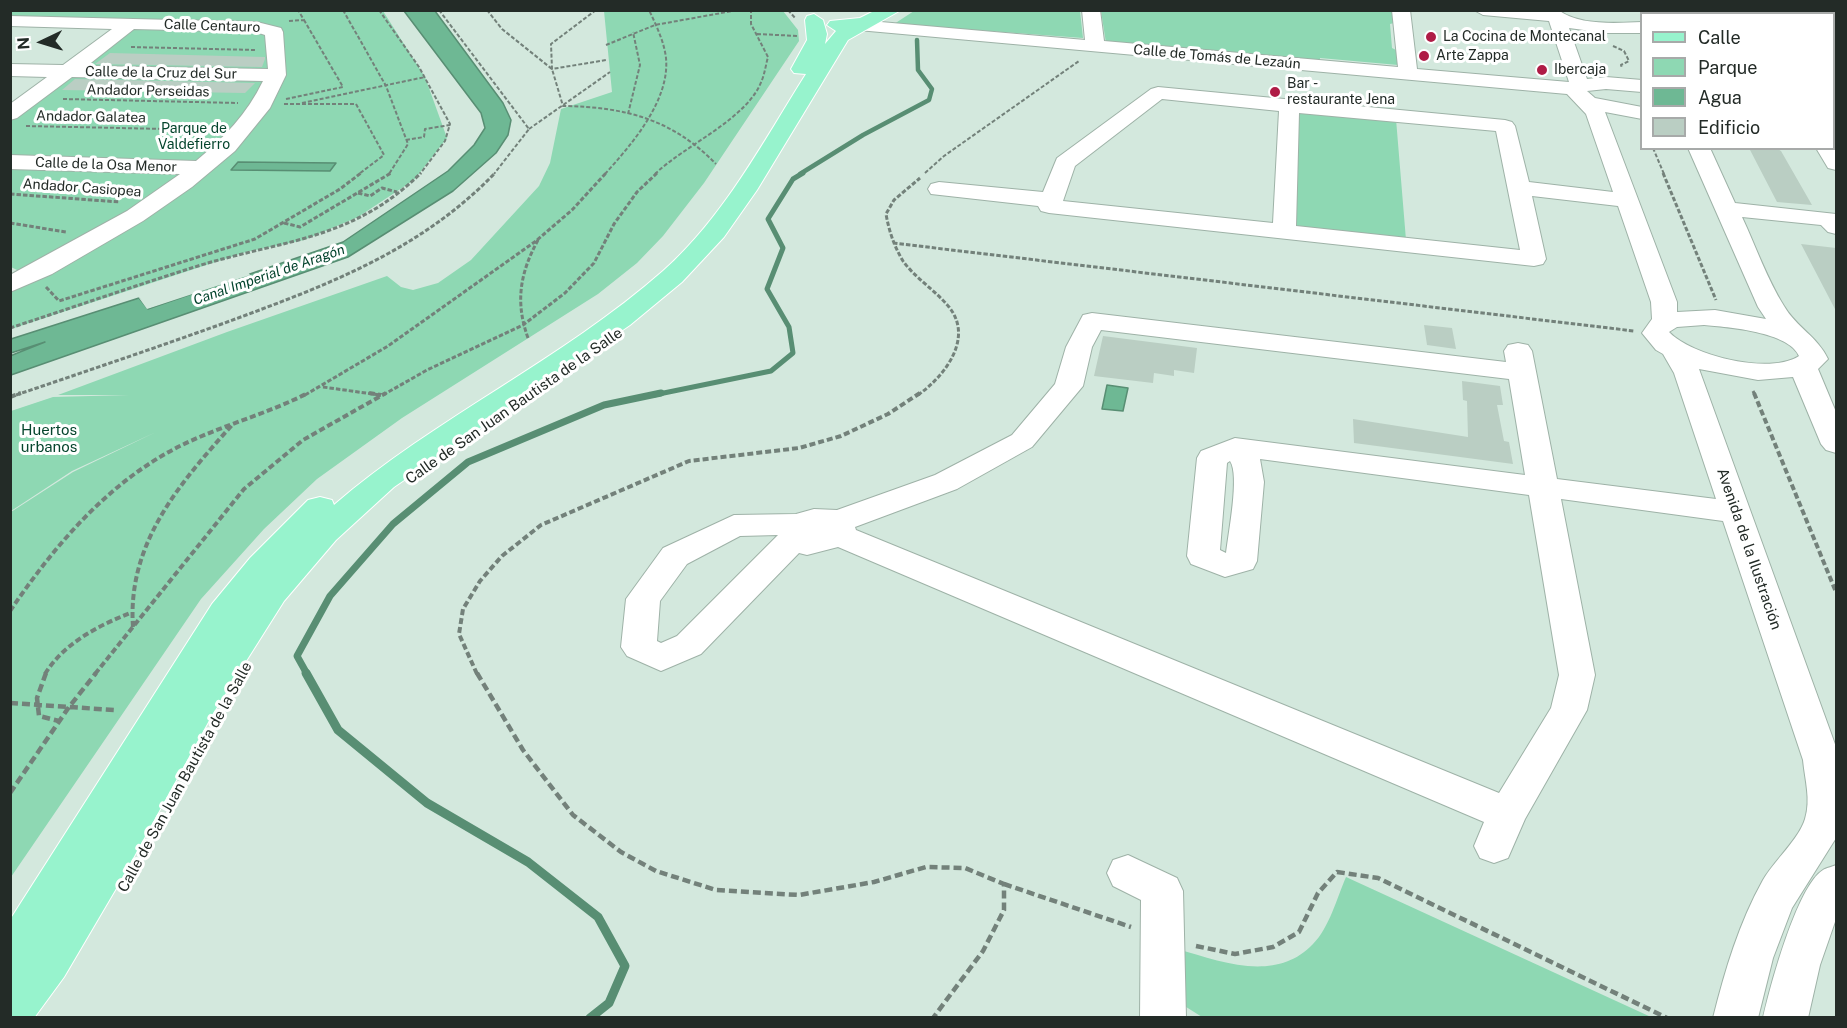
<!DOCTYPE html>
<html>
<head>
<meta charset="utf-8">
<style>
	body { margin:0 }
	#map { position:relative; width:1847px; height:1028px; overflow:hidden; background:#d3e8dd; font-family:"Public Sans",sans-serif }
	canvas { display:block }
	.frame { position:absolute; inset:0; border:12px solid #232b27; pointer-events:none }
	.legend { position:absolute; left:1640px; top:12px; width:195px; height:138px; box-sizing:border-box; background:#fff; border:2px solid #a7aaa9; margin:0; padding:8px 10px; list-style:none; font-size:18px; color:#232b27 }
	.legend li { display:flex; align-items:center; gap:12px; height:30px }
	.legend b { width:30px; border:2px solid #a7aaa9 }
	.north { position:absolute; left:12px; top:12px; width:60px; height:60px; -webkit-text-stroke:4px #fff; paint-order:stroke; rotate:266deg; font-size:16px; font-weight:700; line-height:24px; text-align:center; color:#232b27 }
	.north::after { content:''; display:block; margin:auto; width:21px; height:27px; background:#232b27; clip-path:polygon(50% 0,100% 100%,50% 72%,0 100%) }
</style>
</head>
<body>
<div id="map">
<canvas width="1847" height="1028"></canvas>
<div class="frame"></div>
<ul class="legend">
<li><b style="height:8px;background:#97f3cd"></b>Calle</li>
<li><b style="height:16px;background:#8ed8b3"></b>Parque</li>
<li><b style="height:16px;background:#6eb894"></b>Agua</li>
<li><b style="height:16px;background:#bacec3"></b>Edificio</li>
</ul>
<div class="north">N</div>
</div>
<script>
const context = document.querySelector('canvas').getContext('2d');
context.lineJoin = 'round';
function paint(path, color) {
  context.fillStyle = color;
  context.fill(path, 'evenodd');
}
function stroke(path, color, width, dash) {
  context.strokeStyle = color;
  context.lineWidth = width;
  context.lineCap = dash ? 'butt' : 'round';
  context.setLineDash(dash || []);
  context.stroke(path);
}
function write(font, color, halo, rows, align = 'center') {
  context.font = font + ' "Public Sans",sans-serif';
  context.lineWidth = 6;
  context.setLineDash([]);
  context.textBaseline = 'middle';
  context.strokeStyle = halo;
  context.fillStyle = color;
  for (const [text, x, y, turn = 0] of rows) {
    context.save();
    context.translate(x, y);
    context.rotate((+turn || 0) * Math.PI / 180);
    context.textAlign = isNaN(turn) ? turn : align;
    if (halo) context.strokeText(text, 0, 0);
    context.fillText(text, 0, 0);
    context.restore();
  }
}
paint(new Path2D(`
	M 11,11 L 383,11 L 425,77 L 447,138 L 414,180 L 358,217 L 304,240 L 246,252 L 11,329 L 11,288 L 23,273 L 11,267 L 10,114 L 138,22 L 11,18 Z
	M 604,11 L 783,11 L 798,30 L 799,41 L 704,183 L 663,236 L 637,263 L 598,294 L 402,418 L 317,479 L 264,529 L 201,599 L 11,877 L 11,512 L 73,472 L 156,432 L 72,471 L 11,511 L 11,411 L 53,397 L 129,395 L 58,395 L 227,332 L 387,276 L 401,287 L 413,290 L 438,283 L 471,260 L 539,186 L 550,163 L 561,109 L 612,92 Z
	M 914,11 L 1080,11 L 1083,38 L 894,24 Z
	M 1101,11 L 1392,11 L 1394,23 L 1390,24 L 1392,48 L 1396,50 L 1398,65 L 1320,58 L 1320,62 L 1106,43 Z
	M 1297,110 L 1396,119 L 1406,240 L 1293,228 Z
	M 1346,877 L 1651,1017 L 1202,1017 L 1183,1005 L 1178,949 C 1221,962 1276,983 1313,944 C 1329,928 1337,898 1346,877 Z`), '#8ed8b3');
const water = new Path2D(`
	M 404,11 L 435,11 L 503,103 L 511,120 L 508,135 L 496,153 L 453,191 L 348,257 L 11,375 L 10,356 L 45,342 L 11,353 L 11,339 L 139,298 L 148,309 L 343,242 L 448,171 L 474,145 L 485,128 L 481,113 Z
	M 238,162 L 336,163 L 330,171 L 231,170 Z
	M 1107,385 L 1128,388 L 1123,411 L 1102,409 Z`);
paint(water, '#6eb894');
stroke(water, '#588e73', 1.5);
paint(new Path2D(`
	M 248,272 L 250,275 L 147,309 L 137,295 L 148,305 Z`), '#d3e8dd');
stroke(new Path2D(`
	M 800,174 L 863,135 L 929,100 L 932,89 L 918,70 L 917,40`), '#588e73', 4.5);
stroke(new Path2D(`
	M 654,395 L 771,371 L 793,353 L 789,327 L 767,289 L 783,248 L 768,219 L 793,179 L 803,173`), '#588e73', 5);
stroke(new Path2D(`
	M 307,674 L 297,656 L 330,596 L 393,524 L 468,462 L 604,405 L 661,393`), '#588e73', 7);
stroke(new Path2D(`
	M 306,673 L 338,730 L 427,803 L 528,862 L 598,917 L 625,966 L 609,1003 L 590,1018`), '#588e73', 9);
paint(new Path2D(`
	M 110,53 L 265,57 L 265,59 L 262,67 L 95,64 Z
	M 75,79 L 255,83 L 245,93 L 62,90 Z
	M 1749,148 L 1776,148 L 1781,151 L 1812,205 L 1777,202 Z
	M 1801,244 L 1836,248 L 1836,311 Z
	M 1424,325 L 1452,328 L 1456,349 L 1427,345 Z
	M 1103,336 L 1197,348 L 1194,373 L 1174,370 L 1174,376 L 1154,373 L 1153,383 L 1094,376 Z
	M 1462,381 L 1500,386 L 1503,405 L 1497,405 L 1504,441 L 1509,442 L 1513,464 L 1354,443 L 1353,419 L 1468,437 L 1467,401 L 1463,400 Z`), '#bacec3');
const minor = new Path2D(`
	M 1082,10 L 1100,10 L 1104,41 L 1398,67 L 1392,10 L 1410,10 L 1417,69 L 1569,82 L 1549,21 L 1483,15 L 1474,10 L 1558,10 C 1580,26 1616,23 1642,22 L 1642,33 L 1606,33 L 1569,28 L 1587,79 L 1606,77 L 1642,80 L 1642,92 L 1606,89 L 1587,91 L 1595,98 L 1642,107 L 1642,119 L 1605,112 L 1677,302 L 1677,312 L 1715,310 L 1766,319 L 1758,307 L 1688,148 L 1710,148 L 1735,203 L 1836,214 L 1836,234 L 1828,232 L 1821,225 L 1742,217 C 1756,247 1767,279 1784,306 C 1796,327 1818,337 1828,359 L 1818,369 L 1836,412 L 1836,453 L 1826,450 L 1821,444 L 1793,377 L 1758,380 L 1699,369 L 1836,747 L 1836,838 L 1792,908 L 1773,958 L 1758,1018 L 1713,1018 C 1725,970 1739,923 1763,880 C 1774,861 1799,839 1805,819 C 1811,799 1805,781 1803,760 L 1723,521 L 1561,499 L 1595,675 L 1587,710 L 1525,819 L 1508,858 L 1494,863 L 1480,858 L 1474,846 L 1484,822 L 838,547 L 807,555 L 799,553 L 701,654 L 661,671 L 627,656 L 621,647 L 626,599 L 663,548 L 734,515 L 796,514 L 814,509 L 837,510 L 935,475 L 1012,435 L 1055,384 L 1066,347 L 1083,315 L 1092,313 L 1506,362 L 1504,351 L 1508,345 L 1518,343 L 1528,345 L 1532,351 L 1557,479 L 1716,499 L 1674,373 L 1663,354 L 1656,350 L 1642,333 L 1652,319 L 1651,302 L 1618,206 L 1532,196 L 1546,259 L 1543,264 L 1534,266 L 1049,213 L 1041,211 L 1038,206 L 931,194 L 928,189 L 931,184 L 939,182 L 1043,192 L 1057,158 L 1151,89 L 1158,87 L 1505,120 L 1512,122 L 1515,126 L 1529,182 L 1613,192 L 1586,114 L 1567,94 L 858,30 L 849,25 L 858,20 L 1085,40 ZM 1162,99 L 1279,111 L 1273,223 L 1063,201 L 1075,166 ZM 1299,113 L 1496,131 L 1520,250 L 1296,226 ZM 1704,325 C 1728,327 1789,332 1799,356 C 1770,375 1692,356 1669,332 L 1677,327 ZM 1101,330 L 1509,379 L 1525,475 L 1235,438 L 1201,451 L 1197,458 L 1187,556 L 1191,564 L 1225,577 L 1253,569 L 1257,561 L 1264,482 L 1260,459 L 1529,495 L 1559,675 L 1551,708 L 1499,793 L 856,530 L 855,527 L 957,489 L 1032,447 L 1083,386 L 1092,347 ZM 1230,461 C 1240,475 1228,534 1226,553 L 1220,550 L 1227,463 ZM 778,535 L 677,636 L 661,643 L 657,641 L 660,601 L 687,564 L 740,536 Z
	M 1796,10 L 1836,10 L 1836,18 L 1834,18 L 1834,14 L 1798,14 Z
	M 10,16 L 257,22 L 281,28 L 283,32 L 286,75 L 270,108 L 235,151 L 192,187 L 143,221 L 52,274 L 10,292 L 10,275 L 127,211 L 180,174 L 10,169 L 10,155 L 196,161 C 224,138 247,114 263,81 L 72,77 L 17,118 L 10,120 L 10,104 L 47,77 L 10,76 L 10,64 L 63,65 L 112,29 L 10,26 ZM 134,29 L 256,32 L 265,35 L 268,69 L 87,66 Z
	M 1834,32 L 1836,33 L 1836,44 L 1834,43 Z
	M 1834,62 L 1836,63 L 1836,78 L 1834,77 Z
	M 1834,105 L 1836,105 L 1836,117 L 1834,117 Z
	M 1834,143 L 1836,148 L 1836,170 L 1828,168 L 1816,148 L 1834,148 Z
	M 1128,855 L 1177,878 L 1183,891 L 1186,1018 L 1140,1018 L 1141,900 L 1113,886 L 1107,873 L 1113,860 Z
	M 1836,865 L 1836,919 L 1820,965 L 1808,1018 L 1763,1018 C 1770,987 1797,886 1823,870 C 1826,868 1832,867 1836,865 Z`);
const major = new Path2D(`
	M 876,10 L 901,10 L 848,40 L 757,190 L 724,237 L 682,282 L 630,325 L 394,487 L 336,540 L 284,601 L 212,715 L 121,880 L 64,977 L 34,1018 L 10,1018 L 10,920 L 212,604 L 250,558 L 308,500 L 320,497 L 332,500 L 334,505 C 436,417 562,360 663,271 C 724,217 763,142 806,74 L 794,73 L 791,69 L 807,40 L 805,20 L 807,16 L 814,14 L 823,20 L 827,34 L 825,44 L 836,31 L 827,25 L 830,21 L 860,18 Z`);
stroke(minor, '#9eb2a7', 2);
stroke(major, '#fff', 2);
stroke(new Path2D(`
	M 343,10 L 386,86 L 408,144 L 389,174
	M 379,10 L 419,67 L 450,124 L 445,141 L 420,174
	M 439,10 L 529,129 L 494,174
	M 487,10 L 502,29 L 552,69 L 563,106 C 625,107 672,119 716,164
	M 596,10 L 551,44 L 552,69 L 606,60
	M 788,10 L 796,19
	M 289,21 L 304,20 L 298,10
	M 757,34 L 798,36
	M 606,45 L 655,25 L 738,10
	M 1613,46 L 1624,51 L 1629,61 L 1621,65 L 1622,68
	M 131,47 L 255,50
	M 63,99 L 238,103
	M 286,99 L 343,87 L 304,20
	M 302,103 L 425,77
	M 284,104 L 356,104 L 384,155 L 359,174
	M 628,114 L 640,65 L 633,32
	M 26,126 L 214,130
	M 529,129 L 610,72
	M 406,140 L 424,137 L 425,129 L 450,125
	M 1653,148 L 1664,174
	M 925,173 L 944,156 L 1079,61
	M 605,174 C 631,145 670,101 666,58 C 664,41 656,25 649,10
	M 655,174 C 685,145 748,119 762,80 C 765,72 766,64 768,57 L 751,24 L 751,10`), '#73817a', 2, [4, 2]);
stroke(new Path2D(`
	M 1663,173 L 1716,300
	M 358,193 L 370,196 L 382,188 L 397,192
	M 10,194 L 120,202
	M 10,223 L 66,232
	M 284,223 L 300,227 L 391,173
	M 893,243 L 1634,331
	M 46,287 L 59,301 L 255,239 L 340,189 L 361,173
	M 10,328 C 74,307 137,285 201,265 C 285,240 354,239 421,173
	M 528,338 C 515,302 520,273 538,240
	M 323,387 L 380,395
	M 1753,391 L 1755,395
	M 16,395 C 84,372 152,349 219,325 C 322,287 418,253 495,173
	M 305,395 L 388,346 L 536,241 L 572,210 L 606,173
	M 383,395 L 427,370 L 523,325 L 565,293 L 594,263 L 614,224 L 637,192 L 657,173
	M 918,395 C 945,376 974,338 949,307 C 935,290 915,278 903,261 C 894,246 889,231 886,214 L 894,200 L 920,178`), '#73817a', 3, [4.5, 2]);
stroke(new Path2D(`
	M 369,393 L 381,395
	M 1754,393 L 1836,592
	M 10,397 L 21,393
	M 10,611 C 55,545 109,481 182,445 C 223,425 267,414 308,393
	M 133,627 C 127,543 180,483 233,424
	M 45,674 C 64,643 98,626 130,613
	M 95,674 L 244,489 L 303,440 L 386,393
	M 477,674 L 459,634 L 463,609 L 480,581 L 502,556 L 541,525 L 689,461 L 799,448 L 841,436 L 888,414 L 920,393`), '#73817a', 4, [6, 3]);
stroke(new Path2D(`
	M 46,673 L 37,698 L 39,716 L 59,721
	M 477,673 L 523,750 L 573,815 L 621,852 L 656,871 L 716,890 L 799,895 L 874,882 L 926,867 L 965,868 L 1004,884 L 1004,910 L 983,951 L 933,1018
	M 10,703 L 114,710
	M 10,793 L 69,707 L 96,673
	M 1004,884 L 1131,927
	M 1196,946 L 1235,954 L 1273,947 L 1299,932 L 1318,893 L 1337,872 L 1378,878 L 1667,1018`), '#73817a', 4.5, [8, 4]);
paint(minor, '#fff');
paint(major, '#97f3cd');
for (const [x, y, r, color] of [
	[1431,37,6,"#af1c46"],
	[1424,56,6,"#af1c46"],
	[1542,70,6,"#af1c46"],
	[1275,92,6,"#af1c46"]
]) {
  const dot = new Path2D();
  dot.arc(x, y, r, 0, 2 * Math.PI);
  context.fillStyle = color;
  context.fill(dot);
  stroke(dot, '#fff', 2);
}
write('14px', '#232b27', '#fff', [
	["Calle Centauro",212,26,2],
	["Calle de Tomás de Lezaún",1217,57,5],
	["Calle de la Cruz del Sur",161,73,1],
	["Andador Perseidas",148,91,1],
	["Andador Galatea",91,117,1],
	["Calle de la Osa Menor",106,165,2],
	["Andador Casiopea",82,188,4]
]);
write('14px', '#232b27', '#fff', [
	["La Cocina de Montecanal",1443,37],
	["Arte Zappa",1436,56],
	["Ibercaja",1554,70],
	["Bar -",1287,84],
	["restaurante Jena",1287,100]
], 'left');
write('14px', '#05452d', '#fff', [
	["Parque de",194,129],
	["Valdefierro",194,145]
]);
write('italic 14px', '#02432c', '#fff', [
	["Canal Imperial de Aragón",269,275,-19]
]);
write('15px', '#232b27', '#fff', [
	["Calle de San Juan Bautista de la Salle",514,406,-35],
	["Avenida de la Ilustración",1749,549,71],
	["Calle de San Juan Bautista de la Salle",185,777,-61]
]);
write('15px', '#05452d', '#fff', [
	["Huertos",49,430],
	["urbanos",49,447]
]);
</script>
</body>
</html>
